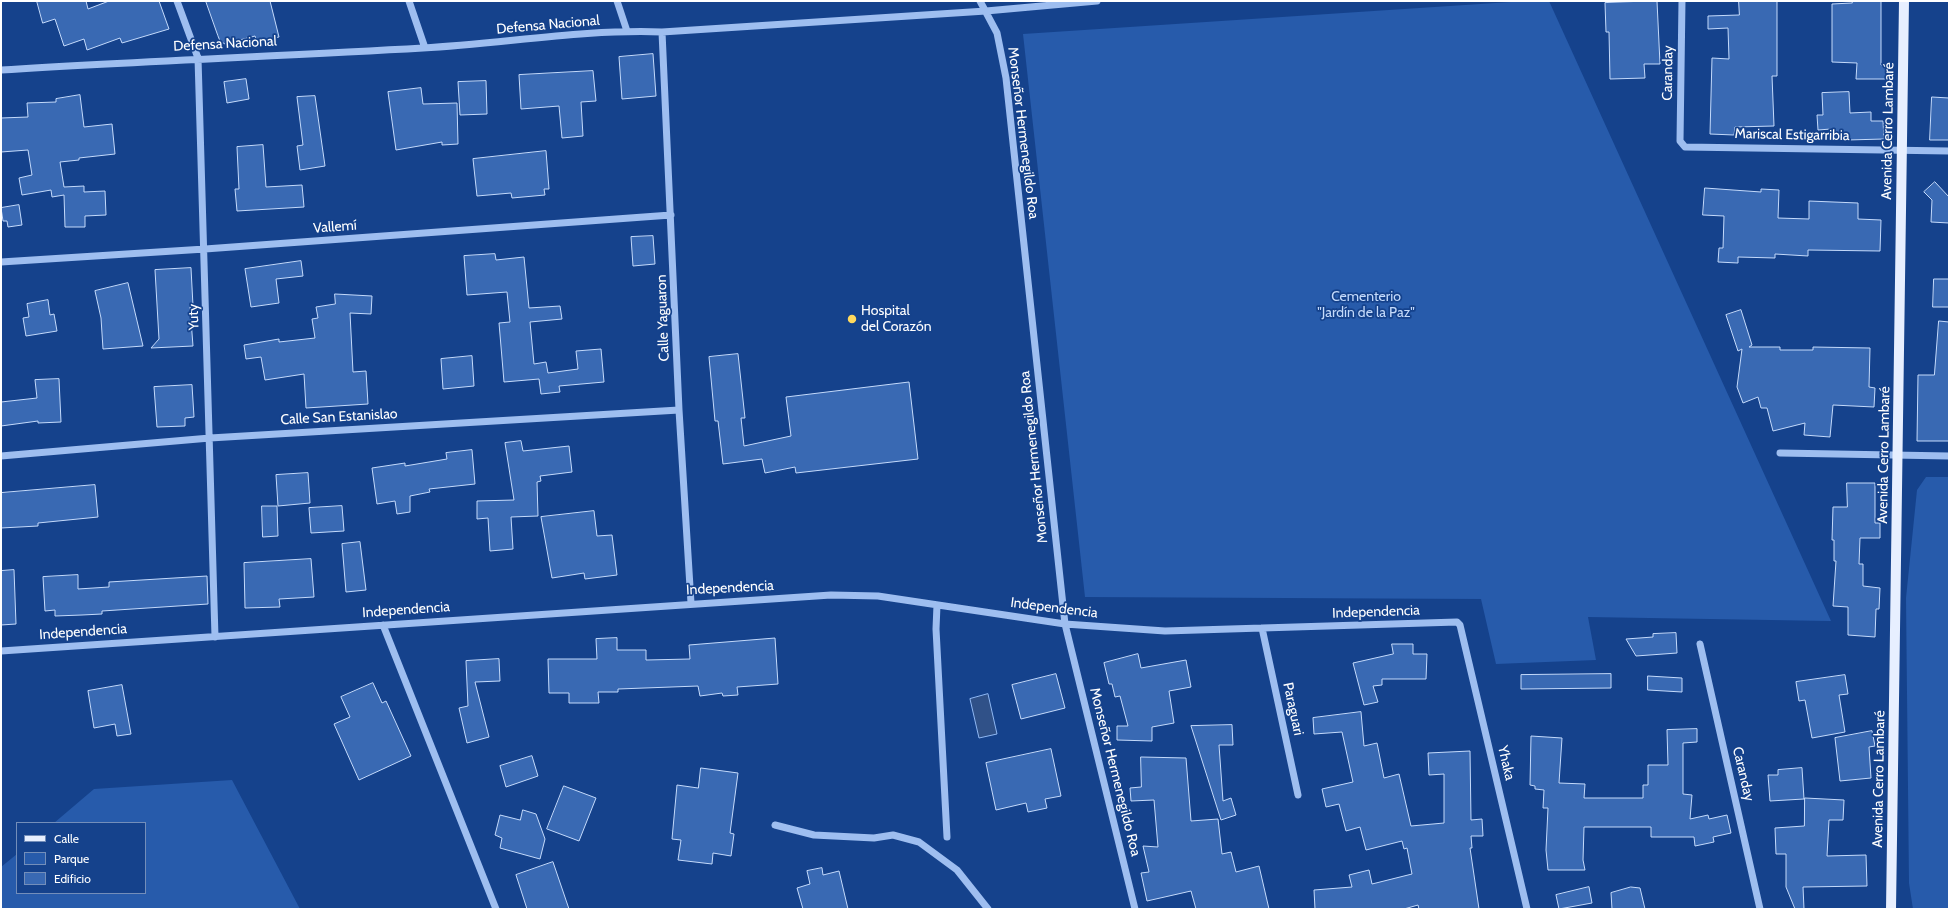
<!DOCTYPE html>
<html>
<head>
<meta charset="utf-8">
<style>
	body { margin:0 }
	#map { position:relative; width:1950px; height:910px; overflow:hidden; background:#15428c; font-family:Cabin,sans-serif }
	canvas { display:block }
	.frame { position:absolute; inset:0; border:2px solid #fff; pointer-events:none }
	.legend { position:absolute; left:16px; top:822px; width:130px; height:72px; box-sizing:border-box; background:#15428c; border:1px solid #738eba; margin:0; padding:5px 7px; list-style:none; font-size:12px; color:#fff }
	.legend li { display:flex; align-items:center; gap:8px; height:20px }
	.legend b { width:20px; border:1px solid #738eba }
</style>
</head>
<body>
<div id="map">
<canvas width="1950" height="910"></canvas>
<div class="frame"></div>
<ul class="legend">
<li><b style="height:5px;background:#e7efff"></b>Calle</li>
<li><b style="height:11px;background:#275bab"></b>Parque</li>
<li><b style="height:11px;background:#3969b3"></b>Edificio</li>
</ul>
</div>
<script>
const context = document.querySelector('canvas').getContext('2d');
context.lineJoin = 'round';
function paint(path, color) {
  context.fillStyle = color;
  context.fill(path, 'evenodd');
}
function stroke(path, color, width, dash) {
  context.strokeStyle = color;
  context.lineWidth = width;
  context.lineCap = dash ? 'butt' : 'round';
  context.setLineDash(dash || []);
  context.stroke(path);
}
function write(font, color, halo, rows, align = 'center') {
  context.font = font + ' Cabin,sans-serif';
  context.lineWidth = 3.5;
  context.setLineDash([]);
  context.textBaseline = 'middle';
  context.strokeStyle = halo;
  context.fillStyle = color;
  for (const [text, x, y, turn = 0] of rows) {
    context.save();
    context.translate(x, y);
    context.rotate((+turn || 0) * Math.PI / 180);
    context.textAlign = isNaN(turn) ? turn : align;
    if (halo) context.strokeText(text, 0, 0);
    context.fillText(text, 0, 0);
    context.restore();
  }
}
paint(new Path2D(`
	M 1526,1 L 1549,1 L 1831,621 L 1588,617 L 1596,660 L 1496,664 L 1481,599 L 1085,597 L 1023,34 Z
	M 1926,477 L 1949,477 L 1949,909 L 1913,909 L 1909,883 L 1906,598 L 1917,490 Z
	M 232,780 L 300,909 L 1,909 L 1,867 L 17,854 L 17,893 L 145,893 L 145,823 L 54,823 L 94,789 Z`), '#275bab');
const water = new Path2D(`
	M 988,694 L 997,734 L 979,738 L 970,699 Z`);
paint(water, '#305188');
stroke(water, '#90b8f3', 1);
const building = new Path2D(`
	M 37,1 L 86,1 L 88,9 L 109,1 L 159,1 L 169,29 L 122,43 L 120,38 L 87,50 L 84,39 L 64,46 L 55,19 L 43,23 Z
	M 206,1 L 270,1 L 279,37 L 257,42 L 255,36 L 225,44 L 220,41 L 218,36 Z
	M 1657,1 L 1660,64 L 1644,64 L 1645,78 L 1610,79 L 1609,32 L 1606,32 L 1605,3 Z
	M 1739,1 L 1777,1 L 1777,76 L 1772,76 L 1774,126 L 1735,127 L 1734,135 L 1710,134 L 1712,58 L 1729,59 L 1728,28 L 1708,29 L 1708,16 L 1739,15 Z
	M 1852,1 L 1881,1 L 1881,65 L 1890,65 L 1890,79 L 1856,79 L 1857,63 L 1832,62 L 1832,4 L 1852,3 Z
	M 653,54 L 656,96 L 622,99 L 619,57 Z
	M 593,71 L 596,101 L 581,102 L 583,136 L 562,138 L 559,106 L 521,109 L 519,75 Z
	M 246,79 L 249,99 L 227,103 L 224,82 Z
	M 486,81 L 487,114 L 460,115 L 458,82 Z
	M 421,88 L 423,104 L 457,103 L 458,144 L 442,145 L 442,142 L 396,150 L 388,92 Z
	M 1849,92 L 1850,113 L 1871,112 L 1871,121 L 1883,121 L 1884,139 L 1847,140 L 1847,137 L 1831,138 L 1831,129 L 1818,130 L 1817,115 L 1823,115 L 1822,93 Z
	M 80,95 L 84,127 L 112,124 L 115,154 L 79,158 L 79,160 L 60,162 L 64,187 L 84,186 L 84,192 L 105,191 L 106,215 L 85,216 L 85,227 L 65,227 L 64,195 L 52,197 L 51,190 L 22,195 L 19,178 L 32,175 L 28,150 L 1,152 L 1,118 L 28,117 L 27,103 L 56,102 L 56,99 Z
	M 315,96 L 325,166 L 300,170 L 297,146 L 303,145 L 297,97 Z
	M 1932,97 L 1949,98 L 1949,140 L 1930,140 Z
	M 263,145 L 266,187 L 302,185 L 304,207 L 237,211 L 235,189 L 239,189 L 237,147 Z
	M 546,151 L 549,189 L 544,189 L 545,195 L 512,198 L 511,193 L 477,196 L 473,159 Z
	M 1935,182 L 1949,197 L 1949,223 L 1931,222 L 1932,200 L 1924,192 Z
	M 1705,188 L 1761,192 L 1761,189 L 1779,190 L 1778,218 L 1809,219 L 1809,201 L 1858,203 L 1858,219 L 1881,220 L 1880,251 L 1808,250 L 1808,256 L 1775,254 L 1775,258 L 1738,257 L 1738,263 L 1718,262 L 1719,248 L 1723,248 L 1724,216 L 1703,215 Z
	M 19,205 L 22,225 L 8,227 L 7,221 L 3,221 L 1,208 Z
	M 653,236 L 655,264 L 633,266 L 631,237 Z
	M 495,254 L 496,260 L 524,257 L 529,308 L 560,306 L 562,319 L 530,322 L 534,364 L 546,362 L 548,373 L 578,369 L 576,351 L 601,349 L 604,382 L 559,386 L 560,392 L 541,394 L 539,379 L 504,382 L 499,323 L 510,322 L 507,292 L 467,295 L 464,256 Z
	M 301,261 L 303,276 L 276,279 L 279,303 L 251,307 L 245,269 Z
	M 191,268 L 193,306 L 190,307 L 193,346 L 151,348 L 159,339 L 155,270 Z
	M 1934,279 L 1949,279 L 1949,307 L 1933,307 Z
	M 128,283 L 143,346 L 103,349 L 101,318 L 95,291 Z
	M 335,294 L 372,296 L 371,314 L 350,313 L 353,372 L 366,371 L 368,404 L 306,408 L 304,374 L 265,380 L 261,357 L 246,359 L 244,345 L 279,339 L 279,342 L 315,338 L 312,319 L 318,318 L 316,307 L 335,304 Z
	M 48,300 L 50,315 L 54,314 L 57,331 L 26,336 L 23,318 L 29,317 L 27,304 Z
	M 1741,310 L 1752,345 L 1749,347 L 1780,347 L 1780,350 L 1813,350 L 1813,347 L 1870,348 L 1869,387 L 1875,388 L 1874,407 L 1833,405 L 1830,437 L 1804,435 L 1805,423 L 1773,431 L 1767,408 L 1761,408 L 1758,397 L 1743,403 L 1737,387 L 1742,349 L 1738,351 L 1726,315 Z
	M 1939,321 L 1949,322 L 1949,441 L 1917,441 L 1918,375 L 1934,375 Z
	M 738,354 L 745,418 L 741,418 L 744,446 L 791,436 L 786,397 L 909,382 L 918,459 L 796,473 L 795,467 L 765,473 L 762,459 L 723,464 L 718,421 L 715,421 L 709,357 Z
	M 472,356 L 474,386 L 443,389 L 441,359 Z
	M 59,379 L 61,422 L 38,423 L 38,421 L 1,426 L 1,402 L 37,398 L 35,380 Z
	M 192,385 L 194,417 L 185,418 L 185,426 L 157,427 L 154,387 Z
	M 521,441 L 523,451 L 569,446 L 572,472 L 540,476 L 541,481 L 537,482 L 538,516 L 511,517 L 513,549 L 490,551 L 488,518 L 477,519 L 477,501 L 514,500 L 505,443 Z
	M 472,450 L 475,484 L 429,489 L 430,492 L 410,496 L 410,512 L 397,514 L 395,501 L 377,504 L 372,468 L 405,463 L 405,466 L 447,459 L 446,453 Z
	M 308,473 L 310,503 L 278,506 L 276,475 Z
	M 1847,483 L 1875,483 L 1875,523 L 1880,523 L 1880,538 L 1860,538 L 1859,564 L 1863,564 L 1863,586 L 1880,588 L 1879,609 L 1876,609 L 1875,637 L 1848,635 L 1848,607 L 1833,606 L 1836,561 L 1834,561 L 1834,540 L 1832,540 L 1833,507 L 1847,507 Z
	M 95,485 L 98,517 L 38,523 L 38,526 L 1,528 L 1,493 Z
	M 262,506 L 277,506 L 278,536 L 263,537 Z
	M 342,506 L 344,531 L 311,533 L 309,508 Z
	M 594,511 L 597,536 L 612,535 L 617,575 L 585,579 L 584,573 L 552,578 L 541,517 Z
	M 360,542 L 366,590 L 346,592 L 342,544 Z
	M 311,559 L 314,597 L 279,599 L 280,607 L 245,608 L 244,563 Z
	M 14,570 L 16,624 L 1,625 L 1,571 Z
	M 78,575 L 78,589 L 109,587 L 109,582 L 207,576 L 208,604 L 102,611 L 102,614 L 82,615 L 55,616 L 55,610 L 45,611 L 43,577 Z
	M 1676,633 L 1677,653 L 1636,656 L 1626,639 L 1653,637 L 1653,634 Z
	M 617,638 L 617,650 L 646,650 L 646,660 L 690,659 L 689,645 L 775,638 L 778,684 L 737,687 L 738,695 L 723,696 L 722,693 L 700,696 L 698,686 L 618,689 L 618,692 L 598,692 L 599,703 L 569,703 L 569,693 L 549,693 L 548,659 L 597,659 L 596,639 Z
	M 1392,644 L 1413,644 L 1413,654 L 1427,654 L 1426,679 L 1382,679 L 1382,685 L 1373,686 L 1378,702 L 1364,705 L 1353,663 L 1393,654 Z
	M 1138,654 L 1141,668 L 1186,660 L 1191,687 L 1169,691 L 1174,723 L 1152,727 L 1152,741 L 1117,740 L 1117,726 L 1128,726 L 1120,696 L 1115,697 L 1112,684 L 1109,684 L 1104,663 Z
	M 499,659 L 500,681 L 475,682 L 489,737 L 467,743 L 459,708 L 468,706 L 466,661 Z
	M 1056,674 L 1065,708 L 1021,719 L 1012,685 Z
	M 1611,674 L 1611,688 L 1521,689 L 1521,675 Z
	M 1845,675 L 1848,694 L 1839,695 L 1845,732 L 1812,738 L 1805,700 L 1799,701 L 1796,682 Z
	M 1648,676 L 1682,678 L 1682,692 L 1648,690 Z
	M 373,683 L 382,703 L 386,701 L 411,756 L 359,780 L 334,724 L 350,717 L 341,697 Z
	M 122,685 L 131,734 L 117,736 L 115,724 L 94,728 L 88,691 Z
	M 1361,712 L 1364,746 L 1377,743 L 1384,778 L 1399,774 L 1411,826 L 1444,823 L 1444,774 L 1429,775 L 1428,753 L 1470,751 L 1471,820 L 1482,819 L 1483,836 L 1471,836 L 1472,848 L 1470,848 L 1479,909 L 1419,909 L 1418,905 L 1404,909 L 1315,909 L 1314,890 L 1352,887 L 1349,875 L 1369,870 L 1372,884 L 1412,874 L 1407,848 L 1404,849 L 1402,841 L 1366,850 L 1360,827 L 1346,831 L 1339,804 L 1326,807 L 1322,789 L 1353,782 L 1342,732 L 1314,734 L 1313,718 Z
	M 1232,725 L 1233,745 L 1219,745 L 1223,801 L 1231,798 L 1236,815 L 1221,820 L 1191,726 Z
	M 1697,729 L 1697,742 L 1683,743 L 1683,794 L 1692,795 L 1690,819 L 1708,815 L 1709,819 L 1727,815 L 1731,833 L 1713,837 L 1714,842 L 1695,846 L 1694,837 L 1651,837 L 1651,827 L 1584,827 L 1583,860 L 1585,870 L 1548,870 L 1546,850 L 1548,808 L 1543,808 L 1544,790 L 1535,789 L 1535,786 L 1530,785 L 1531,736 L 1562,738 L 1559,783 L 1585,784 L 1584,798 L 1643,798 L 1643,785 L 1648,785 L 1648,765 L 1668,765 L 1667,730 Z
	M 1872,731 L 1875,746 L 1869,747 L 1871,778 L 1840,781 L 1835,738 Z
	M 1051,749 L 1061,796 L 1045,799 L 1047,808 L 1028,812 L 1026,803 L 996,810 L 986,763 Z
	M 532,756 L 538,776 L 506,787 L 500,766 Z
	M 1141,757 L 1186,758 L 1191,821 L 1218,819 L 1222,854 L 1231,852 L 1236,872 L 1259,866 L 1269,909 L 1196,909 L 1191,891 L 1147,901 L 1141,873 L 1149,872 L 1143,846 L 1158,847 L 1154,800 L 1131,801 L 1130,788 L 1141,787 Z
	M 701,768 L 738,773 L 730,833 L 734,834 L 731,856 L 713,853 L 712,864 L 678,860 L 681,840 L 672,839 L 677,785 L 698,788 Z
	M 1802,768 L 1804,799 L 1770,801 L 1768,775 L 1778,775 L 1778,770 Z
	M 564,786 L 596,798 L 579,841 L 547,829 Z
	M 1805,798 L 1844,800 L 1843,820 L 1829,820 L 1827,856 L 1866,855 L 1867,886 L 1803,887 L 1804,909 L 1795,909 L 1786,887 L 1786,854 L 1776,854 L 1775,828 L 1804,826 Z
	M 523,810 L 536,814 L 545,839 L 540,859 L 500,848 L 502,838 L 495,835 L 500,815 L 520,820 Z
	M 553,862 L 569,909 L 527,909 L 516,875 Z
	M 822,868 L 823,875 L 839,871 L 848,909 L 803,909 L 797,888 L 810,884 L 807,871 Z
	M 1589,887 L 1592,903 L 1559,909 L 1556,895 Z
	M 1631,887 L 1640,888 L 1645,909 L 1612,909 L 1611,893 Z`);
paint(building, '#3969b3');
stroke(building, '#c4dafb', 1);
stroke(new Path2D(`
	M 177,1 L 198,58 L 215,637
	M 409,1 L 425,48
	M 617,1 L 627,31
	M 980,1 L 997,33 L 1006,78 L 1065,624 L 1135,909
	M 1682,1 L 1680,141 L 1685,147 L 1949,151
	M 662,32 L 679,410 L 691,603
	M 1,70 C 142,61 282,56 423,48 C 502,44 582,29 662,32 L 986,11 L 1097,1
	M 1,262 L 205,249 L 671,215
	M 1780,453 L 1949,456
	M 1,456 L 210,438 L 679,410
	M 937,605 L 936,629 L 947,837
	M 383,625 L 496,909
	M 1262,628 L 1298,795
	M 1700,644 L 1760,909
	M 1,651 L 831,595 L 878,596 L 1065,624 L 1165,631 L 1457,622 L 1460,625 L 1527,909
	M 775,825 L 814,835 L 874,838 L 893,835 L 919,842 L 957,870 L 988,909`), '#9ebef0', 7);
stroke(new Path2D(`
	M 1891,909 L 1904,1`), '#e7efff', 10);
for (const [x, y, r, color] of [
	[852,319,5,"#ffd95d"]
]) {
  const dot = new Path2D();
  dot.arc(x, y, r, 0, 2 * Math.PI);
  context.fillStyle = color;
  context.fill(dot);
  stroke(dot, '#15428c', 1.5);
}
write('14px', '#fff', '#15428c', [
	["Defensa Nacional",548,25,-5],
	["Defensa Nacional",225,44,-3],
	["Caranday",1668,73,-89],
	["Avenida Cerro Lambaré",1888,131,-89],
	["Monseñor Hermenegildo Roa",1023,133,83],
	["Mariscal Estigarribia",1792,135,1],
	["Vallemí",335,227,-4],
	["Yuty",194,317,-92],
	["Calle Yaguaron",663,318,-92],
	["Calle San Estanislao",339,417,-3],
	["Avenida Cerro Lambaré",1884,455,-89],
	["Monseñor Hermenegildo Roa",1034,457,-96],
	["Independencia",730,588,-3],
	["Independencia",1054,608,7],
	["Independencia",406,610,-4],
	["Independencia",1376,612,-2],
	["Independencia",83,632,-4],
	["Paraguari",1293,709,78],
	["Yhaka",1506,763,77],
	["Monseñor Hermenegildo Roa",1115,772,76],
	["Caranday",1743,774,77],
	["Avenida Cerro Lambaré",1879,779,-89]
]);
write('14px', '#c4dafb', '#15428c', [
	["Cementerio",1366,297],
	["\"Jardín de la Paz\"",1366,313]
]);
write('14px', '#fff', '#15428c', [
	["Hospital",861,311],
	["del Corazón",861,327]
], 'left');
</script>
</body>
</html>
